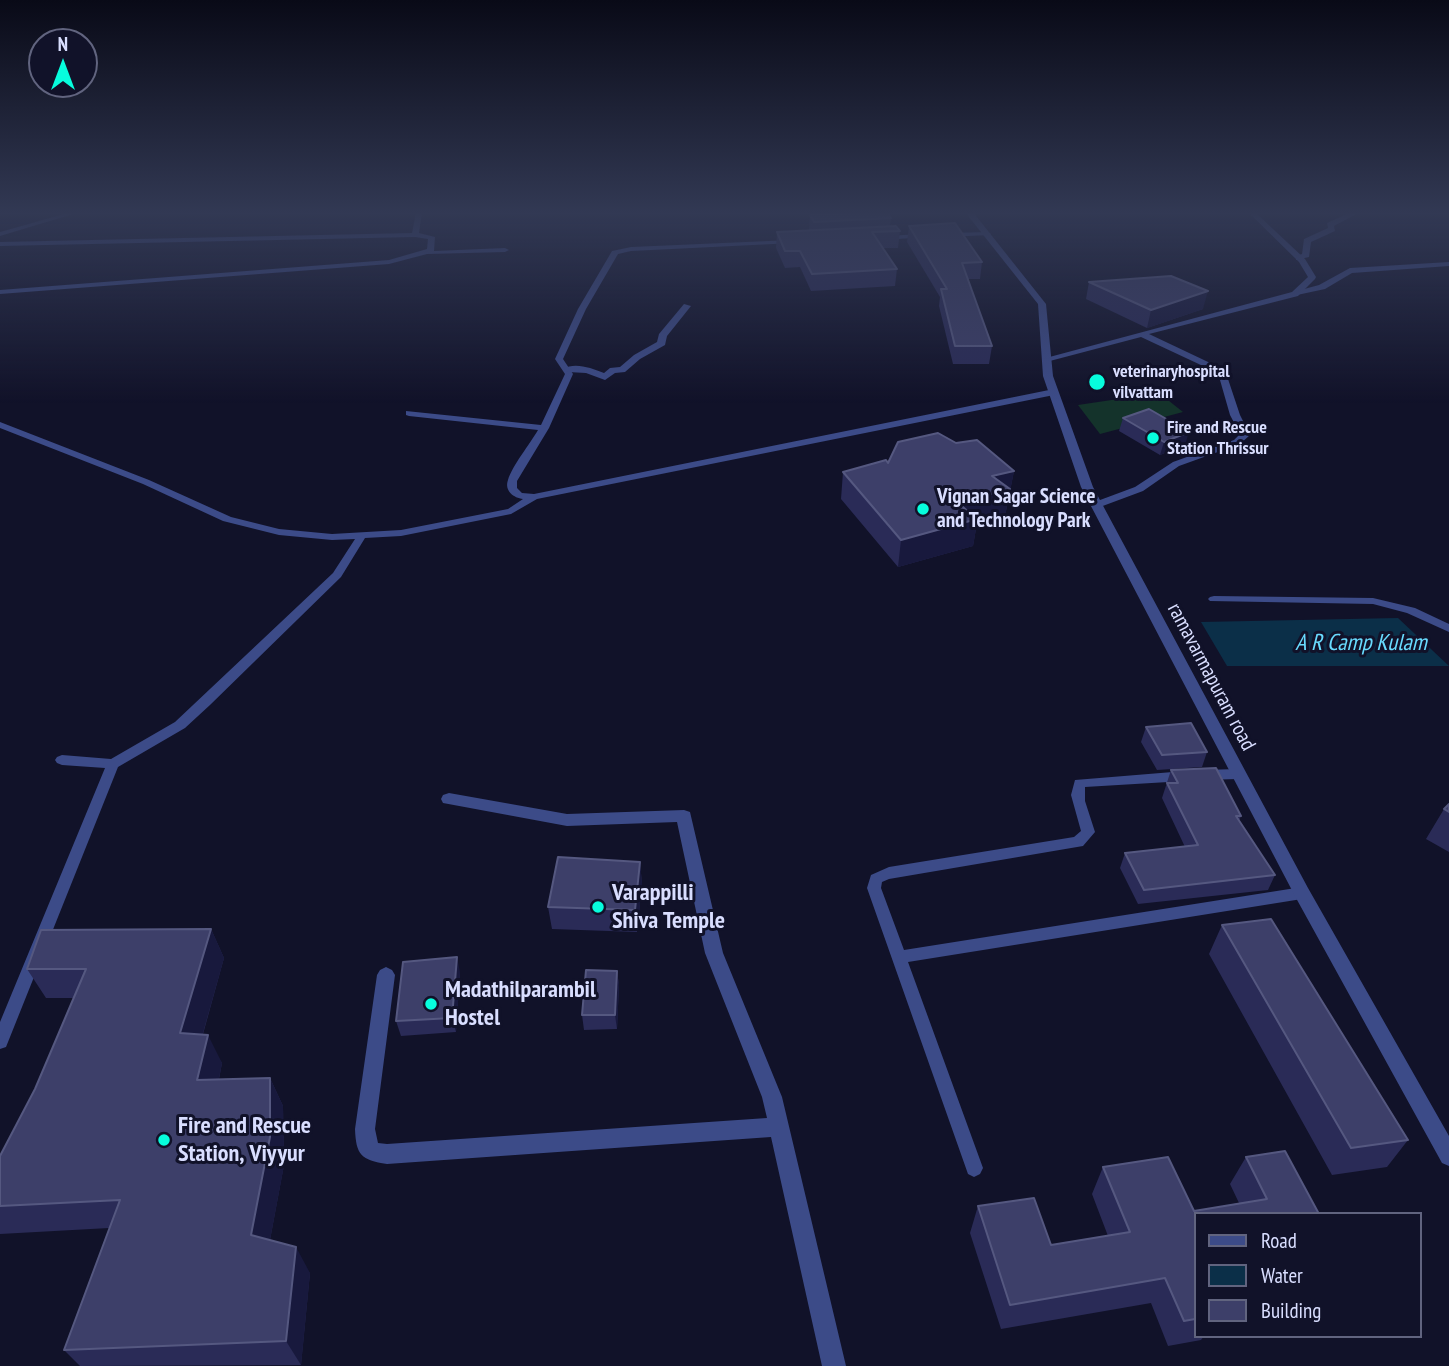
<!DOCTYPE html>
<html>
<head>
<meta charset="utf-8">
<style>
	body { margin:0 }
	#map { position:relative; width:1449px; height:1366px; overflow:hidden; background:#111229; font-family:"PT Sans Narrow",sans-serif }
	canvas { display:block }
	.legend { position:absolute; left:1194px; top:1212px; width:228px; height:126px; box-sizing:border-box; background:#111229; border:2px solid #61647f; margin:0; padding:9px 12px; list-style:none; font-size:21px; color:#d9deff }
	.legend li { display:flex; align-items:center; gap:14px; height:35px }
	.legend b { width:35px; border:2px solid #61647f }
	.north { position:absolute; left:28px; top:28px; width:70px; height:70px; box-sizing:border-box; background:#111229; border:2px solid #61647f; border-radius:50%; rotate:0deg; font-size:19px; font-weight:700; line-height:28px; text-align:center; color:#d9deff }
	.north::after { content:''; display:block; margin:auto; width:24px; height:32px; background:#07fddd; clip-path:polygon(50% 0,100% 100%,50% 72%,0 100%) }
</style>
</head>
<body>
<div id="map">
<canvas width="1449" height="1366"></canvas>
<ul class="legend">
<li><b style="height:9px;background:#3c4b88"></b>Road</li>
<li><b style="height:19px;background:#0b2f48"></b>Water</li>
<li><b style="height:19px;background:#3d3f69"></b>Building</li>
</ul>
<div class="north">N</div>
</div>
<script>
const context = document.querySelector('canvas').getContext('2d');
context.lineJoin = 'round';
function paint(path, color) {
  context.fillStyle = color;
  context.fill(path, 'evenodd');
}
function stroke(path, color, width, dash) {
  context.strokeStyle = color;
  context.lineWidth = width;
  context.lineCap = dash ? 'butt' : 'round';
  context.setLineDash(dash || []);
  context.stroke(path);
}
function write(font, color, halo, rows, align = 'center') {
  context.font = font + ' "PT Sans Narrow",sans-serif';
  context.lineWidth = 6;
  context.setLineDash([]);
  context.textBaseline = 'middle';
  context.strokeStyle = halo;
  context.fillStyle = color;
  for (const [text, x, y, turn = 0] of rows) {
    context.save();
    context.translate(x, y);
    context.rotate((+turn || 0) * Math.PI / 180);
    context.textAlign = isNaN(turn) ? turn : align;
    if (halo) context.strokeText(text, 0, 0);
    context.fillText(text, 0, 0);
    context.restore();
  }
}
paint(new Path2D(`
	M 1159,393 L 1183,412 L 1100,434 L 1078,405 Z`), '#14332b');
paint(new Path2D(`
	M 1398,618 L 1449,666 L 1227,666 L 1201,622 Z`), '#0b2f48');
paint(new Path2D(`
	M 71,212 L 80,212 L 0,236 L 0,232 Z
	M 416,212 L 422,212 L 419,233 L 435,237 L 434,251 L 505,248 L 509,250 L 505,252 L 427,254 L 389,264 L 0,294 L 0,290 L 389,260 L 427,249 L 428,239 L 415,237 L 0,246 L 0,242 L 412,233 Z
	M 1248,212 L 1255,212 L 1305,259 L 1316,277 L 1315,279 L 1298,296 L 1149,334 L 1225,370 L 1240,415 L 1250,435 L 1240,444 L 1179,466 L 1143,491 L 1100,507 L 1092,507 L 1092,503 L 1135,487 L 1173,462 L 1234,440 L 1240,434 L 1230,415 L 1218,373 L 1141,337 L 1046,362 L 1042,359 L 1292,292 L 1308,277 L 1299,262 Z
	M 988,232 L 991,234 L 990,235 L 946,237 L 943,235 L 946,233 Z
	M 924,234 L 926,235 L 926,237 L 883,240 L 880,238 L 883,236 Z
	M 792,240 L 794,241 L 794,243 L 631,251 L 618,254 L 586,309 L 563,359 L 573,374 L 549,428 L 517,481 L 517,488 L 522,493 L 534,494 L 1054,389 L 1058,392 L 1054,395 L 537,499 L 511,514 L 401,536 L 365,538 L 341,577 L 210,705 L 185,728 L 118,767 L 6,1047 L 0,1049 L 0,1022 L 105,768 L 62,765 L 57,763 L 55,760 L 57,757 L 62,755 L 111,759 L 175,722 L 333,573 L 355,539 L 332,540 L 279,535 L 223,521 L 143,484 L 0,428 L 0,422 L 149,480 L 231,517 L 279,529 L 332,534 L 401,530 L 508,509 L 523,499 C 514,498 504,491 508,480 C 512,466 530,444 538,430 L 409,416 L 406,415 L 406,411 L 541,425 L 565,374 L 555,359 L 578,309 L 612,251 L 631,247 Z
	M 1214,596 L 1373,598 L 1415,608 L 1449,624 L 1449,632 L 1407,613 L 1373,604 L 1210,601 L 1208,599 L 1210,597 Z
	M 1238,769 L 1243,771 L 1245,774 L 1243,777 L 1238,779 L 1203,780 L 1198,778 L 1196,775 L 1198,772 L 1203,770 Z
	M 1185,771 L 1190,773 L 1192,776 L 1190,779 L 1185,781 L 1085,787 L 1085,801 L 1095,832 L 1083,846 L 889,879 L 882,882 L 881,888 L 904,950 L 1302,887 L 1307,889 L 1309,893 L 1307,897 L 1302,899 L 908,962 L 983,1168 L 980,1174 L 974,1177 L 968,1174 L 867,888 L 871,875 L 889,867 L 1074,837 L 1081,831 L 1071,795 L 1075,780 Z`), '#3c4b88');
paint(new Path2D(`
	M 965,212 L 973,212 L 1046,304 L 1053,376 L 1093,487 L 1308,888 L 1449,1136 L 1449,1166 L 1442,1163 L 1296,898 L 1081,487 L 1043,376 L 1038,304 Z
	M 1351,212 L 1360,212 L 1334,226 L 1335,231 L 1311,242 L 1309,257 L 1296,260 L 1296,256 L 1302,254 L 1304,239 L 1328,228 L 1327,223 Z
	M 1449,262 L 1449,266 L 1352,273 L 1325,289 L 1297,295 L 1293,292 L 1319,285 L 1350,268 Z
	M 684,304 L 691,306 L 667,336 L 665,345 L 640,359 L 625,372 L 615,373 L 605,380 L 586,373 L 568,372 L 563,369 C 575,362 591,368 604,373 L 610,368 L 620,367 L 634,355 L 657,342 L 659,334 Z
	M 449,793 L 567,814 L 684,810 L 690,812 L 723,953 L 782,1097 L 846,1366 L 822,1366 L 771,1137 L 387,1164 C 361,1160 356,1155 355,1129 L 377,975 L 380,970 L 386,967 L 392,970 L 395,975 L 375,1129 L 378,1143 L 387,1144 L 767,1118 L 762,1097 L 705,953 L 677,822 L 567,826 L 443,803 L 441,799 L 443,795 Z`), '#3c4b88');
paint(new Path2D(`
	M 810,215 L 891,218 L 890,226 L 900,231 L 898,248 L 883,248 L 897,269 L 895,286 L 811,291 L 800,267 L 785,268 L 776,248 L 777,232 L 809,230 Z
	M 909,226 L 982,262 L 980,279 L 968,279 L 992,346 L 989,364 L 953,364 L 939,306 L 940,297 L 907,242 Z
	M 1089,282 L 1203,309 L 1147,328 L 1086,299 Z
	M 1123,418 L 1185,445 L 1160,455 L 1119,431 Z
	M 956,443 L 1014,471 L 1005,516 L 977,523 L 973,546 L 898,567 L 841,499 L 843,472 L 888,463 Z
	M 1146,727 L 1207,752 L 1202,767 L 1157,770 L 1141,742 Z
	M 1171,770 L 1241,816 L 1239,821 L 1275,875 L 1268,890 L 1138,904 L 1120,868 L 1125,853 L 1185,847 L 1162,798 Z
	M 1449,804 L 1449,852 L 1426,839 L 1444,809 Z
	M 640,862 L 642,884 L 637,932 L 552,929 L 548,907 Z
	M 1222,925 L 1408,1140 L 1387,1167 L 1332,1175 L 1209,954 Z
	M 211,929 L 224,958 L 203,1034 L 222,1063 L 219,1079 L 270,1078 L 283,1106 L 284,1165 L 270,1240 L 310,1273 L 301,1365 L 80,1366 L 64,1350 L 109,1228 L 0,1234 L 0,1156 L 35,1089 L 73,998 L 46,998 L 27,969 Z
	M 617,971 L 619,985 L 617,1029 L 584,1030 L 582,1015 Z
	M 460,972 L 456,1032 L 401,1036 L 396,1021 Z
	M 1246,1157 L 1319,1214 L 1195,1214 L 1195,1336 L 1204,1336 L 1201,1340 L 1168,1346 L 1151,1303 L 1001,1329 L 970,1233 L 978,1206 L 1051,1245 L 1108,1236 L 1092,1194 L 1103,1167 L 1194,1211 L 1239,1203 L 1230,1184 Z`), '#2a2b57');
paint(new Path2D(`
	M 1208,291 L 1203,309 L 1147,328 L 1151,310 Z
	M 1189,432 L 1185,445 L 1160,455 L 1164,442 Z
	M 1014,471 L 1005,516 L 977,523 L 973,546 L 898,567 L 901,540 L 957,502 L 992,476 Z
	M 640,862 L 642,884 L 637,932 L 635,910 Z
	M 211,929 L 224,958 L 195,1061 L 180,1033 Z
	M 457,957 L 460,972 L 456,1032 L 452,1018 Z
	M 617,971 L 619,985 L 617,1029 L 615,1015 Z
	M 208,1035 L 222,1063 L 213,1108 L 197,1080 Z
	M 270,1078 L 283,1106 L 284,1165 L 266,1261 L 251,1235 Z
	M 296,1247 L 310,1273 L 301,1365 L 286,1341 Z`), '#18193d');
const building = new Path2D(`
	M 887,212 L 891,218 L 814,222 L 810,215 Z
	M 955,223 L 982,262 L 962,263 L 992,346 L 955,346 L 941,289 L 947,289 L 909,226 Z
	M 896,226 L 900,231 L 872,232 L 897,269 L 812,274 L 800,251 L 785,251 L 777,232 Z
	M 1171,276 L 1208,291 L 1151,310 L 1089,282 Z
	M 1149,409 L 1189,432 L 1164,442 L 1123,418 Z
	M 938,433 L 956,443 L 977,440 L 1014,471 L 992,476 L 1010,489 L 957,502 L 977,519 L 901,540 L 843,472 L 886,460 L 888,463 L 898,442 Z
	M 1191,723 L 1207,752 L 1162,755 L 1146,727 Z
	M 1216,768 L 1241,816 L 1236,816 L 1275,875 L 1144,890 L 1125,853 L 1198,845 L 1167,783 L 1178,783 L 1171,770 Z
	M 1449,804 L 1449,812 L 1444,809 Z
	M 558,857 L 640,862 L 635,910 L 548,907 Z
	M 1271,919 L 1408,1140 L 1351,1148 L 1222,925 Z
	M 211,929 L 180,1033 L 208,1035 L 197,1080 L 270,1078 L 270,1137 L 251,1235 L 296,1247 L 286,1341 L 64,1350 L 120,1200 L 0,1206 L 0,1156 L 35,1089 L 86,969 L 27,969 L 41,930 Z
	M 457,957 L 452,1018 L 396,1021 L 403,962 Z
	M 586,970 L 617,971 L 615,1015 L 582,1015 Z
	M 1285,1151 L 1319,1214 L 1195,1214 L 1195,1319 L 1184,1321 L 1165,1278 L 1010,1305 L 978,1206 L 1034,1198 L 1051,1245 L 1130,1232 L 1103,1167 L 1168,1157 L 1194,1211 L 1267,1199 L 1246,1157 Z`);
paint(building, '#3d3f69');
stroke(building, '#555880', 2);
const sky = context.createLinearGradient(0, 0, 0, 403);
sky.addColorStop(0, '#090a17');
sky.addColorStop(0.53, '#323954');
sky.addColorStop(1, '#32395400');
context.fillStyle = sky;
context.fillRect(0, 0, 1449, 403);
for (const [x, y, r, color] of [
	[1097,382,9,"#07fddd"],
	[1153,438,7,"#07fddd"],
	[923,509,7,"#07fddd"],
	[598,907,7,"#07fddd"],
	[431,1004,7,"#07fddd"],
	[164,1140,7,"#07fddd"]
]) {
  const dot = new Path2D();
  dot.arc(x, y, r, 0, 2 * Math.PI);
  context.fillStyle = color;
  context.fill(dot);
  stroke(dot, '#111229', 2.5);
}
write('bold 18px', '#d9deff', '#111229', [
	["veterinaryhospital",1113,372],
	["vilvattam",1113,393],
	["Fire and Rescue",1167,428],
	["Station Thrissur",1167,449]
], 'left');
write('bold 21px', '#d9deff', '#111229', [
	["Vignan Sagar Science",937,497],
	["and Technology Park",937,521]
], 'left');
write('21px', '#d9deff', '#111229', [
	["ramavarmapuram road",1211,677,62]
]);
write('italic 23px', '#68dbfe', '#111229', [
	["A R Camp Kulam",1361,643]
]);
write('bold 24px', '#d9deff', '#111229', [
	["Varappilli",612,893],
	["Shiva Temple",612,921],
	["Madathilparambil",445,990],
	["Hostel",445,1018],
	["Fire and Rescue",178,1126],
	["Station, Viyyur",178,1154]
], 'left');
</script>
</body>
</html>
